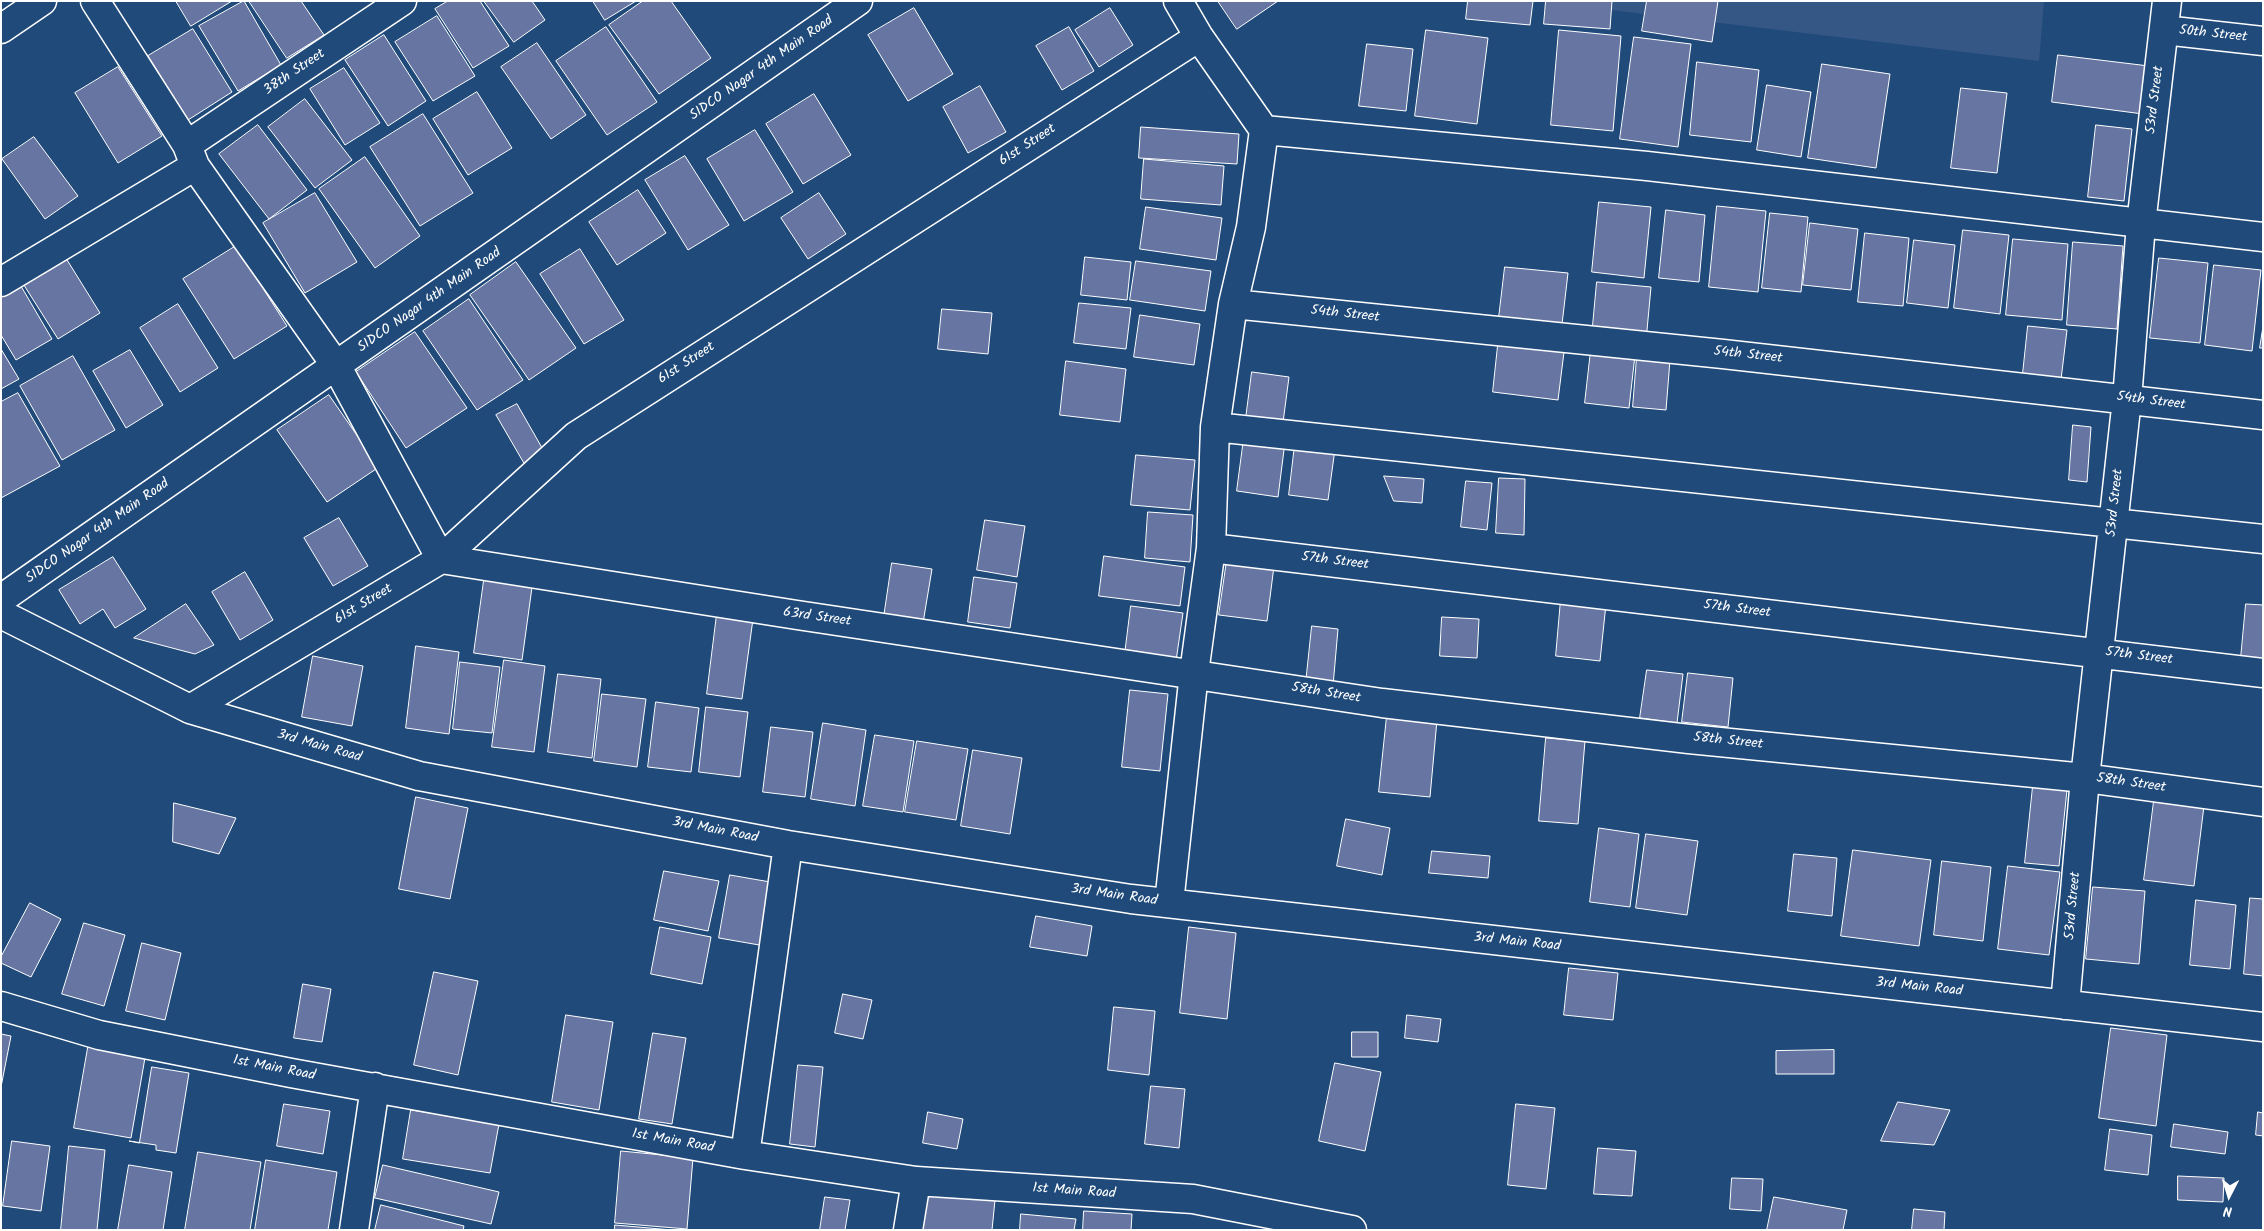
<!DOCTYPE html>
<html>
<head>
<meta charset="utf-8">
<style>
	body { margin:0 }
	#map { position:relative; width:2264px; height:1231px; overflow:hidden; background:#1f4a7a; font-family:Kalam,sans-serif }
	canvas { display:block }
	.frame { position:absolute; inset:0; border:2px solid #fff; pointer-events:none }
	.north { position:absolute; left:2204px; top:1171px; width:50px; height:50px; -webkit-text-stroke:4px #1f4a7a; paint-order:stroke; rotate:185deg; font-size:14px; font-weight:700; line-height:20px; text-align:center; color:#fff }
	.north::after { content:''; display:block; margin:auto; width:18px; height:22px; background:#fff; clip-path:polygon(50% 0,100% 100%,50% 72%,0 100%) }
</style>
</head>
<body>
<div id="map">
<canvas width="2264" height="1231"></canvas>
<div class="frame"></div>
<div class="north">N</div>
</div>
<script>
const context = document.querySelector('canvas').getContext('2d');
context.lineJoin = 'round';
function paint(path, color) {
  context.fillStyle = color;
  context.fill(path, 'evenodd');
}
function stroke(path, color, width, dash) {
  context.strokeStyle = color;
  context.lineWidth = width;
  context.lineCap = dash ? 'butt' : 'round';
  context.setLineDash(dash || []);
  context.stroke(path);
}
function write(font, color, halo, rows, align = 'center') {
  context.font = font + ' Kalam,sans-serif';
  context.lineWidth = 4;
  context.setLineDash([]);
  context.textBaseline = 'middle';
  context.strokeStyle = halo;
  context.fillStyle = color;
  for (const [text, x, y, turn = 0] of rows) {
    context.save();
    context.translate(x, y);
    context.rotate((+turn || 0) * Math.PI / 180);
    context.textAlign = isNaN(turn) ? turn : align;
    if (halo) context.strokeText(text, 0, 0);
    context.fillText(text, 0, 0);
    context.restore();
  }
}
paint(new Path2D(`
	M 1535,1 L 2044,1 L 2039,61 Z`), '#355786');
const building = new Path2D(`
	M 176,1 L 232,1 L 191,26 Z
	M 244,1 L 281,65 L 238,91 L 199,26 Z
	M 249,1 L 301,1 L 324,35 L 287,58 Z
	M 448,1 L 480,1 L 509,46 L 473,68 L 435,9 Z
	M 484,1 L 532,1 L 545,20 L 514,42 Z
	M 593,1 L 636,1 L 605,20 Z
	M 643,1 L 671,1 L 711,58 L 659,94 L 609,25 Z
	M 1218,1 L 1278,1 L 1237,29 Z
	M 1468,1 L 1533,1 L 1530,25 L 1466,19 Z
	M 1546,1 L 1612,1 L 1610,29 L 1544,24 Z
	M 1647,1 L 1718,1 L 1712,42 L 1642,31 Z
	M 914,8 L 953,74 L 908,101 L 868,35 Z
	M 1110,8 L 1133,45 L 1099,67 L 1075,30 Z
	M 437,16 L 475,76 L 433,101 L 395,42 Z
	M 606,27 L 657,102 L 607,135 L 556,61 Z
	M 1069,27 L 1094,71 L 1062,90 L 1036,46 Z
	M 193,29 L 232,92 L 188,120 L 148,56 Z
	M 1426,30 L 1488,38 L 1477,124 L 1415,116 Z
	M 1559,30 L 1621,36 L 1613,131 L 1551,125 Z
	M 384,35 L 426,101 L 388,126 L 345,60 Z
	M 1634,37 L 1691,44 L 1678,147 L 1620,139 Z
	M 537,43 L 586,115 L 551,139 L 501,67 Z
	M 1367,44 L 1413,49 L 1406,111 L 1359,106 Z
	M 2058,55 L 2149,66 L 2143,114 L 2052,102 Z
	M 1697,62 L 1759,70 L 1751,142 L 1690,135 Z
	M 1822,64 L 1890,74 L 1876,168 L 1808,158 Z
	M 118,67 L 162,136 L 118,163 L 75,93 Z
	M 344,68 L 380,123 L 345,145 L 310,89 Z
	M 1767,85 L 1811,92 L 1801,157 L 1757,150 Z
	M 980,86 L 1006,132 L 968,153 L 943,107 Z
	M 1961,88 L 2007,93 L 1997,173 L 1951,168 Z
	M 477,92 L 512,148 L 468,175 L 433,119 Z
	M 814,94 L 851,155 L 803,184 L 766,124 Z
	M 305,99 L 352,160 L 315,188 L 268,127 Z
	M 423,114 L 473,193 L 420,226 L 370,147 Z
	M 258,125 L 307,190 L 269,219 L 219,154 Z
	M 2096,125 L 2132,129 L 2124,201 L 2088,197 Z
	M 1141,127 L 1239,134 L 1237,164 L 1139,158 Z
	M 755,130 L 793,192 L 744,221 L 707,159 Z
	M 34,137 L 78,196 L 45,219 L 2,159 Z
	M 685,156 L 729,225 L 688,250 L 645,180 Z
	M 365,157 L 420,236 L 375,268 L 319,189 Z
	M 1144,159 L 1224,166 L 1221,205 L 1141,199 Z
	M 638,190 L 666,233 L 617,265 L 589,222 Z
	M 315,193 L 357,262 L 305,293 L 263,223 Z
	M 819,193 L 846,234 L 808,259 L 781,218 Z
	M 1599,202 L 1651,207 L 1644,278 L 1592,272 Z
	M 1717,206 L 1766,211 L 1758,292 L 1709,287 Z
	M 1146,207 L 1222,218 L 1216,260 L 1140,249 Z
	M 1666,210 L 1705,215 L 1699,282 L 1659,278 Z
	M 1770,213 L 1808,217 L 1801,292 L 1762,288 Z
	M 1810,223 L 1858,229 L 1851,290 L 1803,285 Z
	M 1963,230 L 2009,235 L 2000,314 L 1954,308 Z
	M 1865,233 L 1909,238 L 1903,306 L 1858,302 Z
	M 2013,239 L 2068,244 L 2062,320 L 2006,315 Z
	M 1914,240 L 1955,245 L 1948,308 L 1907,303 Z
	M 2073,242 L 2123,246 L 2117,329 L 2067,325 Z
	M 236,246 L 287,326 L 234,359 L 183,279 Z
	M 580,249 L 624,320 L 584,344 L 540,274 Z
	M 64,255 L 100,313 L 58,339 L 22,282 Z
	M 1085,257 L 1131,262 L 1127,300 L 1081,295 Z
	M 2159,258 L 2208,263 L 2200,343 L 2150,338 Z
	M 1136,261 L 1211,271 L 1205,311 L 1130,300 Z
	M 516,262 L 576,348 L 529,380 L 470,295 Z
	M 2214,265 L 2261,270 L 2252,351 L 2205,345 Z
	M 1505,267 L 1568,273 L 1561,333 L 1498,326 Z
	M 18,281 L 52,339 L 16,360 L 1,335 L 1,291 Z
	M 1597,282 L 1651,287 L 1646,341 L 1592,336 Z
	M 469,299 L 523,380 L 477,410 L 423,331 Z
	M 1079,303 L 1131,308 L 1126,349 L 1074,343 Z
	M 178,304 L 218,368 L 180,392 L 140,328 Z
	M 942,309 L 992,313 L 988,354 L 938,349 Z
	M 1140,315 L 1200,324 L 1194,365 L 1134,357 Z
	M 2028,326 L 2067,330 L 2060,388 L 2022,383 Z
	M 2263,327 L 2263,348 L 2260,348 Z
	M 415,332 L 467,408 L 406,448 L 356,372 Z
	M 1499,336 L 1565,344 L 1558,400 L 1493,392 Z
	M 1,349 L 19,379 L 1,389 Z
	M 130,350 L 163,405 L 126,428 L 93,371 Z
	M 1591,350 L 1635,355 L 1629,408 L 1585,403 Z
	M 73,356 L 115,430 L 62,460 L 20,386 Z
	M 1637,357 L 1670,360 L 1666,410 L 1633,407 Z
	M 1066,361 L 1126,369 L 1120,422 L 1060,415 Z
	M 1252,372 L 1289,377 L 1282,430 L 1245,426 Z
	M 18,393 L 60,466 L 1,498 L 1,402 Z
	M 329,395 L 379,467 L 327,502 L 277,430 Z
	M 517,404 L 545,453 L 525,465 L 496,415 Z
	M 2073,425 L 2091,427 L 2087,482 L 2069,480 Z
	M 1244,438 L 1285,442 L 1278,497 L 1237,491 Z
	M 1295,444 L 1335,449 L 1328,500 L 1289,495 Z
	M 1136,455 L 1195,460 L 1190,510 L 1131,505 Z
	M 1384,476 L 1424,479 L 1422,503 L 1394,501 Z
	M 1499,478 L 1525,479 L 1524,535 L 1496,533 Z
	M 1466,481 L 1492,483 L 1487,530 L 1461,527 Z
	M 1148,512 L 1193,515 L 1190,562 L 1145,558 Z
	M 339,518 L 368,566 L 333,586 L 304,538 Z
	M 985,520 L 1025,526 L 1017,577 L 977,570 Z
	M 1104,556 L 1185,567 L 1180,606 L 1099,596 Z
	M 113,557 L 146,609 L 115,628 L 103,609 L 80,624 L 59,590 Z
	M 1227,560 L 1274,566 L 1267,621 L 1219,615 Z
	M 892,563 L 932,569 L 923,623 L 884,617 Z
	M 245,572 L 273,620 L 240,640 L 212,592 Z
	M 485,573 L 533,580 L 522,660 L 474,653 Z
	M 974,577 L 1017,583 L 1010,628 L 968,622 Z
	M 1561,599 L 1606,604 L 1600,661 L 1556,656 Z
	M 186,604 L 214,645 L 195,654 L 134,638 Z
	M 2246,604 L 2263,605 L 2263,660 L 2241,658 Z
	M 1131,606 L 1183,613 L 1176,661 L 1125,654 Z
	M 717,614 L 753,619 L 742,699 L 707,694 Z
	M 1442,617 L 1479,619 L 1477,658 L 1440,656 Z
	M 1312,626 L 1338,629 L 1333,686 L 1306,683 Z
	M 416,646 L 459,652 L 449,734 L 406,728 Z
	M 313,656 L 363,666 L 352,726 L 302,717 Z
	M 504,660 L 545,666 L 534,752 L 492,747 Z
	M 460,662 L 500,667 L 492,733 L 453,729 Z
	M 1647,670 L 1683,674 L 1677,723 L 1640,718 Z
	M 1688,673 L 1733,678 L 1728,727 L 1682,722 Z
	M 558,674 L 601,679 L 592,758 L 548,752 Z
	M 1130,690 L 1168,694 L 1160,771 L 1122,767 Z
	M 602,694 L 646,699 L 637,767 L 594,761 Z
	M 656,702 L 699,708 L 691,772 L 648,767 Z
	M 706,707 L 748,712 L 740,777 L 699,772 Z
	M 1387,716 L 1437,720 L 1430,797 L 1379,792 Z
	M 823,723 L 866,730 L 855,806 L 811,799 Z
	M 771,727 L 813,732 L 805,797 L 763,792 Z
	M 875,735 L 914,741 L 903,812 L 863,806 Z
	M 1546,738 L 1585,741 L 1578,824 L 1539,821 Z
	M 917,741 L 968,749 L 956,820 L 905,812 Z
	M 973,750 L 1022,758 L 1010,834 L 961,826 Z
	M 2033,786 L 2067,790 L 2059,866 L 2025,863 Z
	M 416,797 L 468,808 L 450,899 L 399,889 Z
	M 2154,801 L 2204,806 L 2194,886 L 2144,880 Z
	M 174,803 L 236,818 L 219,854 L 173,842 Z
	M 1346,819 L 1390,828 L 1382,875 L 1337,866 Z
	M 1599,828 L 1639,834 L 1630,907 L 1590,902 Z
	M 1646,834 L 1698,841 L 1687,915 L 1636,908 Z
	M 1853,850 L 1931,860 L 1919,946 L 1841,936 Z
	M 1432,851 L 1490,856 L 1488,878 L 1429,873 Z
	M 1794,854 L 1837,858 L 1832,916 L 1788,911 Z
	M 1942,861 L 1991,867 L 1983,941 L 1934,935 Z
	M 2008,866 L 2060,872 L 2049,955 L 1998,949 Z
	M 664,871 L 719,881 L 708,931 L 654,920 Z
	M 730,875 L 776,883 L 765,946 L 719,938 Z
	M 2093,887 L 2145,891 L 2139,964 L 2086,959 Z
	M 2250,898 L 2263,899 L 2263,976 L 2244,974 Z
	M 2196,900 L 2236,905 L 2230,969 L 2190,965 Z
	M 30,903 L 61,919 L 31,977 L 1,963 L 1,957 Z
	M 1036,916 L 1092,926 L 1087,956 L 1030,947 Z
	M 84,923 L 125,935 L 104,1006 L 62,994 Z
	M 660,927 L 711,937 L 702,984 L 651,974 Z
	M 1189,927 L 1236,933 L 1227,1019 L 1180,1013 Z
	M 142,943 L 181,953 L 165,1020 L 126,1011 Z
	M 1569,968 L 1618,973 L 1613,1020 L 1564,1015 Z
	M 434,972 L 478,981 L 458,1075 L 414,1065 Z
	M 303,984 L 331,989 L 322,1042 L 294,1038 Z
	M 843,994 L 872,1000 L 863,1039 L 835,1033 Z
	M 1114,1007 L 1155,1011 L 1149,1075 L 1108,1070 Z
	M 566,1015 L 613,1022 L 599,1110 L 552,1102 Z
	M 1407,1015 L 1441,1019 L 1438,1042 L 1405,1038 Z
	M 2111,1028 L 2167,1035 L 2156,1126 L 2099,1118 Z
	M 1352,1032 L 1378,1032 L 1378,1057 L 1352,1057 Z
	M 653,1033 L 686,1038 L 672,1124 L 639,1119 Z
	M 1,1034 L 11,1036 L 1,1087 Z
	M 89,1042 L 146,1052 L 131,1138 L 74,1128 Z
	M 1834,1050 L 1834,1074 L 1776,1074 L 1776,1051 Z
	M 1335,1063 L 1381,1072 L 1365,1151 L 1319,1141 Z
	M 798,1065 L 823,1067 L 815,1147 L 790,1144 Z
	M 152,1067 L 189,1073 L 176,1153 L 156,1150 L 156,1145 L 129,1141 L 139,1143 Z
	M 1151,1086 L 1185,1089 L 1179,1148 L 1145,1144 Z
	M 1898,1102 L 1950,1110 L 1934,1145 L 1881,1141 Z
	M 284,1104 L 330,1111 L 323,1154 L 277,1146 Z
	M 1516,1104 L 1555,1108 L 1546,1189 L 1508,1185 Z
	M 411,1110 L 499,1124 L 490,1173 L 403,1159 Z
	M 928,1112 L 963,1119 L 957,1149 L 923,1143 Z
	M 2258,1112 L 2263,1113 L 2263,1136 L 2256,1135 Z
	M 2174,1124 L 2228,1132 L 2225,1154 L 2171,1147 Z
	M 2110,1129 L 2152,1135 L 2148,1175 L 2105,1170 Z
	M 12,1141 L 50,1146 L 41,1211 L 3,1206 Z
	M 69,1146 L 105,1150 L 97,1230 L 61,1230 Z
	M 1598,1148 L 1636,1151 L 1632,1196 L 1594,1194 Z
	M 621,1151 L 693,1158 L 687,1229 L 615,1223 Z
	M 198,1152 L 261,1162 L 250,1230 L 185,1230 Z
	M 266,1160 L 337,1172 L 328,1230 L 255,1230 Z
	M 129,1165 L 172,1172 L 163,1230 L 118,1230 Z
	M 383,1165 L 499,1192 L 491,1224 L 375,1198 Z
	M 2178,1176 L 2224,1178 L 2223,1202 L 2178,1200 Z
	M 1732,1178 L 1763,1179 L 1761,1211 L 1730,1209 Z
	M 927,1192 L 995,1200 L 992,1230 L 922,1230 Z
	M 825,1197 L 850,1200 L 845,1230 L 820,1230 Z
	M 1774,1197 L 1847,1210 L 1843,1230 L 1767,1230 Z
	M 381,1205 L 464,1226 L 463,1230 L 375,1230 Z
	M 1914,1209 L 1945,1212 L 1944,1230 L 1912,1230 Z
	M 1084,1211 L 1132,1214 L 1131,1230 L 1083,1230 Z
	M 1021,1214 L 1076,1219 L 1074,1230 L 1020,1230 Z
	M 615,1225 L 672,1230 L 615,1230 Z`);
paint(building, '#6775a2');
stroke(building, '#fff', 1);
const minor = new Path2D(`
	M 95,1 L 187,145 L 195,166 L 337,367 L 441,559 L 797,615 L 1382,703 L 1689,739 L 2085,778 L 2263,802
	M 1178,1 L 1199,37 L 1264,130 L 1647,166 L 2263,237
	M 1,29 L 42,1
	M 2164,30 L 2263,41
	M 187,145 L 402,1
	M 1,282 L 195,166
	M 1233,304 L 1723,354 L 2263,415
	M 1215,427 L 2263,539
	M 1211,548 L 2263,673
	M 1,599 L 858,1
	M 1,614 L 190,709 L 419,776 L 788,845 L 1131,899 L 2263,1027
	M 190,709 L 441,559 L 576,436 L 1199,37
	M 1169,903 L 1194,673 L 1211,548 L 1215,427 L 1233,304 L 1251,227 L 1264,130
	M 2065,1005 L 2085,778 L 2127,399 L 2141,224 L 2167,1
	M 1,1006 L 99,1035 L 291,1073 L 745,1155 L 916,1181 L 1193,1199 L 1352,1230
	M 745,1155 L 788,845
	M 354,1230 L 375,1087
	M 908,1230 L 916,1181`);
stroke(minor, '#fff', 31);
stroke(minor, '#1f4a7a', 28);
write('14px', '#fff', '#1f4a7a', [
	["50th Street",2213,35,6],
	["SIDCO Nagar 4th Main Road",762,69,-35],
	["38th Street",295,73,-34],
	["53rd Street",2156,100,-83],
	["61st Street",1028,146,-33],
	["SIDCO Nagar 4th Main Road",430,301,-35],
	["54th Street",1345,315,6],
	["54th Street",1748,356,6],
	["61st Street",687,364,-33],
	["54th Street",2151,402,7],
	["53rd Street",2116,503,-84],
	["SIDCO Nagar 4th Main Road",98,532,-35],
	["57th Street",1335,562,7],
	["61st Street",364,605,-31],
	["57th Street",1737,610,7],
	["63rd Street",817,618,8],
	["57th Street",2139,657,7],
	["58th Street",1326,694,9],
	["58th Street",1728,742,6],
	["3rd Main Road",319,747,16],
	["58th Street",2131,784,8],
	["3rd Main Road",715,831,11],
	["3rd Main Road",1114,896,8],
	["53rd Street",2074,906,-85],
	["3rd Main Road",1517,943,6],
	["3rd Main Road",1919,988,6],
	["1st Main Road",274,1069,11],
	["1st Main Road",673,1142,10],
	["1st Main Road",1074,1192,4]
]);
</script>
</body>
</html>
